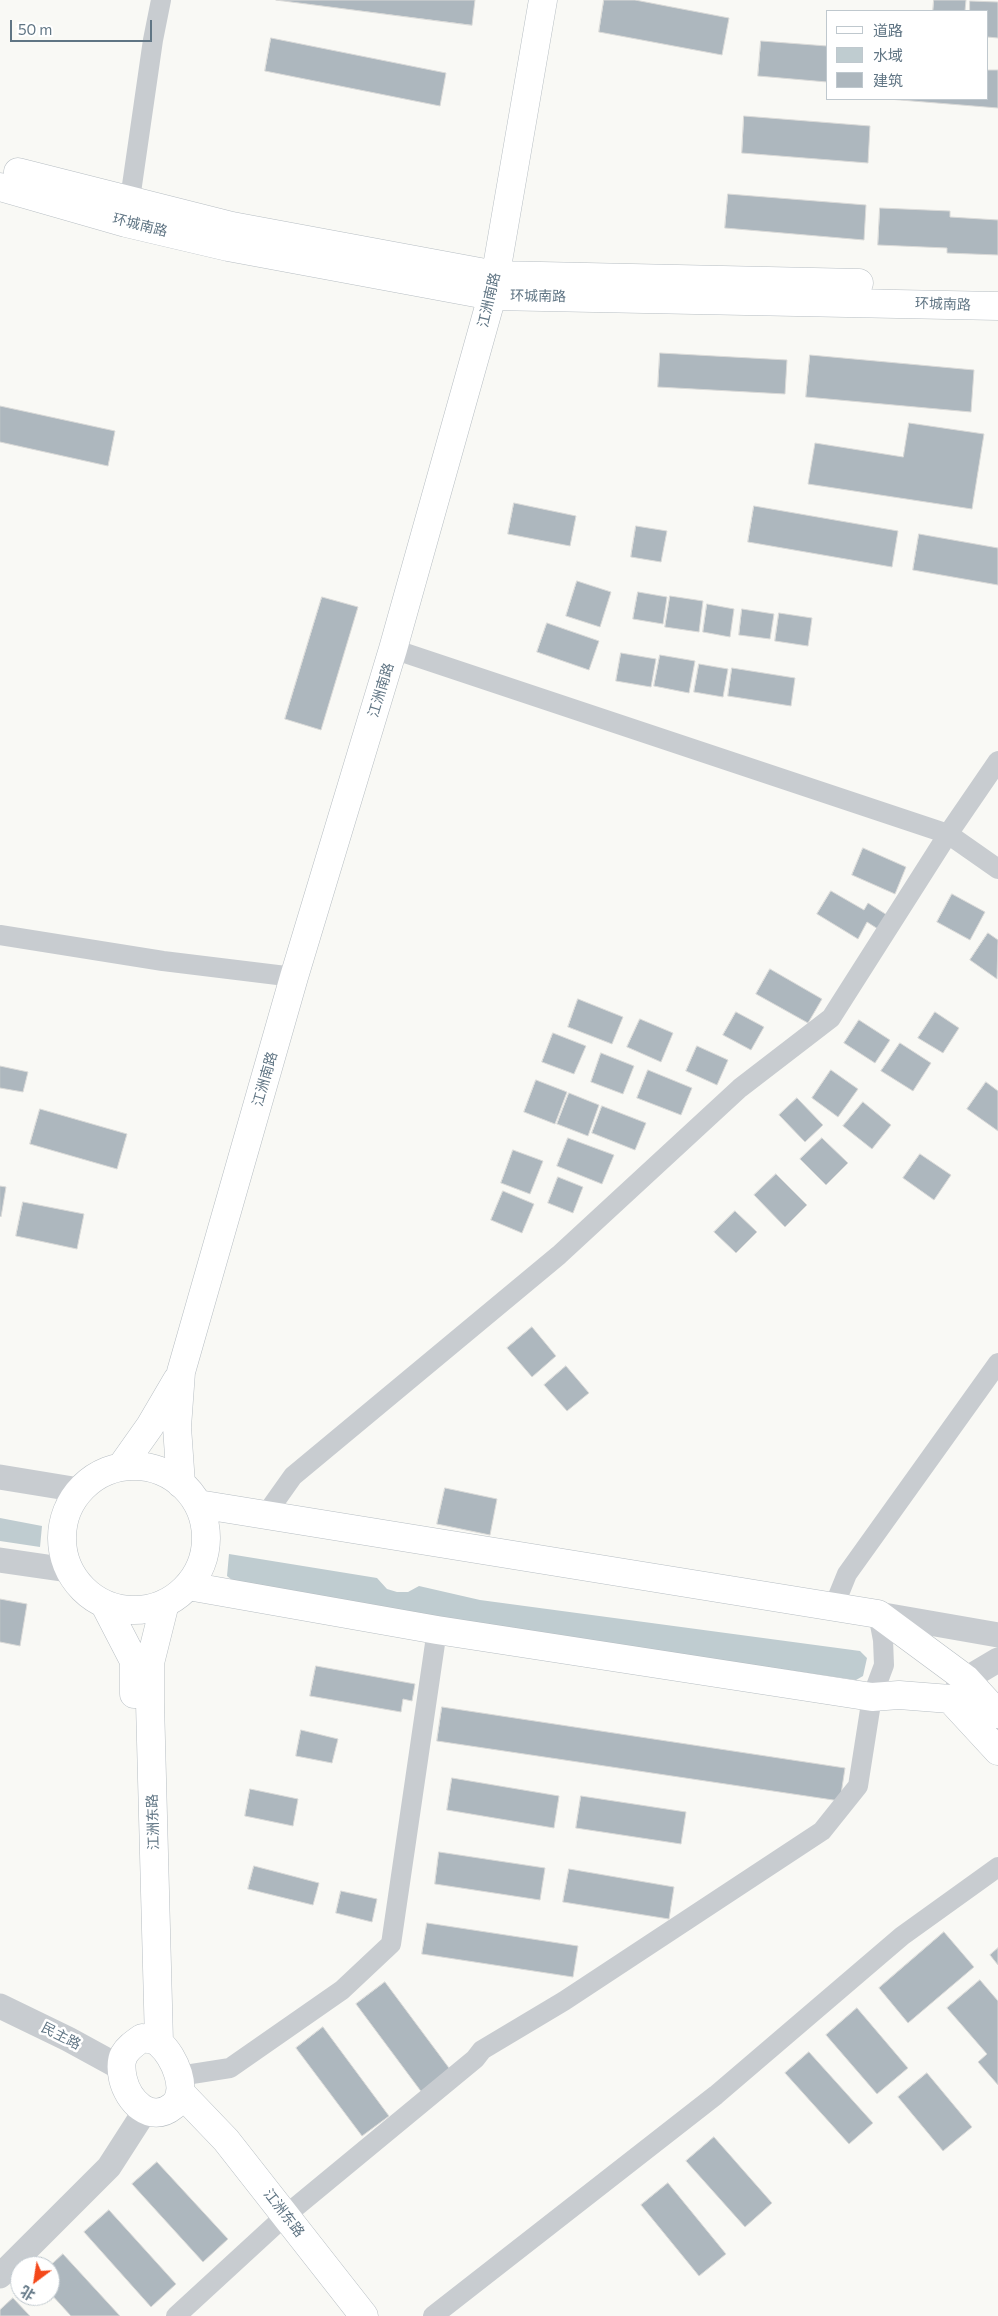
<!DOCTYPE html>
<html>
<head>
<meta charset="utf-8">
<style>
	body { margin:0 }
	#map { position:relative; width:998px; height:2316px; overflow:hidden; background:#f9f9f5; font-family:Commissioner,"Noto Sans SC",sans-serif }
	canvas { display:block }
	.legend { position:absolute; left:826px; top:10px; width:162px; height:90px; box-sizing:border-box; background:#fff; border:1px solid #bfc8ce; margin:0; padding:6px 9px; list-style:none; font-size:15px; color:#607584 }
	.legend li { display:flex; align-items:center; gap:10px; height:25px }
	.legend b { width:25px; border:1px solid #bfc8ce }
	.north { position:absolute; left:10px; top:2256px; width:50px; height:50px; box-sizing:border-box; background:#fff; border:1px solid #bfc8ce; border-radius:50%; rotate:211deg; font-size:14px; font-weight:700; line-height:20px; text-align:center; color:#607584 }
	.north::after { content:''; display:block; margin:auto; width:18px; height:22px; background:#f4481a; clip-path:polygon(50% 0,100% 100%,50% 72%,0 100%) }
	.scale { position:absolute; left:10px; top:20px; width:142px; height:22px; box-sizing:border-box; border:2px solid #607584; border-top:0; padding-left:6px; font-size:15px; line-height:18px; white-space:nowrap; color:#607584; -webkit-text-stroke:4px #fff; paint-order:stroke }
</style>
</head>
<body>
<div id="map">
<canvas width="998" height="2316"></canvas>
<ul class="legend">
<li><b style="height:6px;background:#fff"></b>道路</li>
<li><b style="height:14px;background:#bfccd0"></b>水域</li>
<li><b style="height:14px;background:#adb7be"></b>建筑</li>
</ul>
<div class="north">北</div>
<div class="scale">50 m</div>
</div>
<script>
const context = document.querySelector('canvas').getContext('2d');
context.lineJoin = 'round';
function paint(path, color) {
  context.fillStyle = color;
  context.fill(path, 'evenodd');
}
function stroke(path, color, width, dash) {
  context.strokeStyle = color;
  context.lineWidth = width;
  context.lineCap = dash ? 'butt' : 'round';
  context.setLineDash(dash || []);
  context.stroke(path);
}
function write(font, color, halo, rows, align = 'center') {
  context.font = font + ' Commissioner,"Noto Sans SC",sans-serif';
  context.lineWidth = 5;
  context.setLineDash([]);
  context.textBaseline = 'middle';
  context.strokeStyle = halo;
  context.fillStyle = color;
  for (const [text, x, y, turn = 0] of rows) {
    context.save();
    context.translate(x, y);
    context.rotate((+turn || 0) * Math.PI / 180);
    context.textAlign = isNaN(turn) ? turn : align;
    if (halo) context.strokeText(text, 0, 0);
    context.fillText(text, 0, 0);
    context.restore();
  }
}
paint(new Path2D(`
	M 0,1518 L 42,1526 L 40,1547 L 0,1541 Z
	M 229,1554 L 377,1578 L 387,1589 L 397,1592 L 408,1592 L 419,1586 L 480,1600 L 860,1651 L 867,1658 L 863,1676 L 856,1680 L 502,1628 L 237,1584 L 227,1576 Z`), '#bfccd0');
const building = new Path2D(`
	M 276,0 L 475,0 L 472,25 Z
	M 604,0 L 635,0 L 729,18 L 722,55 L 599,32 Z
	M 934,0 L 966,0 L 965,11 L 933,11 Z
	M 970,1 L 998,2 L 998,38 L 987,37 L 987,11 L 970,11 Z
	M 271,38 L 446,73 L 440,106 L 265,71 Z
	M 761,41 L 827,46 L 827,82 L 758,76 Z
	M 987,70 L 998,70 L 998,108 L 888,99 L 987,99 Z
	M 744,116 L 870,126 L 868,163 L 742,153 Z
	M 728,194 L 866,205 L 864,240 L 725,228 Z
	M 880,208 L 950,211 L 950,217 L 998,220 L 998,255 L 947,253 L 947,248 L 878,245 Z
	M 660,353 L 787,360 L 785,394 L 658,387 Z
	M 810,355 L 974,370 L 971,412 L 806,397 Z
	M 0,406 L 115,431 L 108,466 L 0,442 Z
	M 909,423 L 984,434 L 972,509 L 808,484 L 815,443 L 903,457 Z
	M 514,503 L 576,516 L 570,546 L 508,534 Z
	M 754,506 L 898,531 L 892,567 L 748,542 Z
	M 636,526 L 667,531 L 661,562 L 631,557 Z
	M 919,534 L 998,548 L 998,585 L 913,570 Z
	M 577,581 L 611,592 L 600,627 L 566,616 Z
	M 638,592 L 667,597 L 663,624 L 633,619 Z
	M 670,596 L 703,601 L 699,632 L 665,627 Z
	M 322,597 L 358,607 L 321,730 L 285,719 Z
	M 707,604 L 734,609 L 730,637 L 703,632 Z
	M 742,609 L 774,614 L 770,639 L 739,635 Z
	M 779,613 L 812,618 L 808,646 L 775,641 Z
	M 547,623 L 599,641 L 589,670 L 537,652 Z
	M 621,653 L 656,659 L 651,687 L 616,681 Z
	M 660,655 L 695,661 L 689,693 L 654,686 Z
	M 699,664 L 728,669 L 723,697 L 694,692 Z
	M 732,668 L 795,678 L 791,706 L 728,696 Z
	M 863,848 L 906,867 L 895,894 L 852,875 Z
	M 831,891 L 864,910 L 868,903 L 887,915 L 878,929 L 867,922 L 858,939 L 817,914 Z
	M 952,894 L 985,912 L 970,940 L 937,922 Z
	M 988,933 L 998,940 L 997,979 L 970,960 Z
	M 770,969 L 822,999 L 808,1023 L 756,994 Z
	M 578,999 L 623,1017 L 612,1044 L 568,1027 Z
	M 736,1012 L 764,1027 L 751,1050 L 723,1035 Z
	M 935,1012 L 959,1028 L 943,1053 L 918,1038 Z
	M 640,1019 L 673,1033 L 661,1062 L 627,1047 Z
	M 859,1020 L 890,1040 L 875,1063 L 844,1043 Z
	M 553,1033 L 586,1046 L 574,1074 L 542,1062 Z
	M 900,1043 L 931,1063 L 913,1091 L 881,1071 Z
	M 697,1046 L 728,1060 L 717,1085 L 686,1071 Z
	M 601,1053 L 634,1066 L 623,1094 L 591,1082 Z
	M 0,1066 L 28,1072 L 23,1092 L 0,1088 Z
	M 648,1070 L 692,1088 L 681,1115 L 637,1098 Z
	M 831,1070 L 858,1089 L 838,1117 L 812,1098 Z
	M 536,1080 L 567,1092 L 555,1124 L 524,1112 Z
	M 986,1082 L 998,1091 L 998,1131 L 967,1109 Z
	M 569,1093 L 599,1105 L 588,1136 L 557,1124 Z
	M 797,1098 L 823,1125 L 805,1142 L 779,1115 Z
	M 863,1102 L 891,1125 L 872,1149 L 843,1126 Z
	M 602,1106 L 646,1123 L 635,1150 L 592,1133 Z
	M 40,1109 L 127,1134 L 117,1169 L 30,1144 Z
	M 568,1138 L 614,1155 L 602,1184 L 557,1166 Z
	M 822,1138 L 848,1163 L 826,1185 L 800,1159 Z
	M 513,1150 L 543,1161 L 530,1194 L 501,1183 Z
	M 920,1154 L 951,1175 L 934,1200 L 903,1178 Z
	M 776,1174 L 807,1205 L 785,1227 L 754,1195 Z
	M 558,1177 L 583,1187 L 573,1213 L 548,1203 Z
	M 0,1186 L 6,1187 L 1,1217 L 0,1216 Z
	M 503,1191 L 534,1204 L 522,1233 L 491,1220 Z
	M 23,1202 L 84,1214 L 77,1249 L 16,1236 Z
	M 735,1211 L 757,1232 L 736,1253 L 714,1232 Z
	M 532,1327 L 556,1356 L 532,1377 L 507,1348 Z
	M 566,1366 L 589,1393 L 567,1411 L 544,1385 Z
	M 445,1488 L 497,1499 L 490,1535 L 437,1524 Z
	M 0,1599 L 27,1604 L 20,1646 L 0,1642 Z
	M 316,1666 L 415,1684 L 412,1701 L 403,1699 L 401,1712 L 310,1696 Z
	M 442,1707 L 845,1768 L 840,1801 L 437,1741 Z
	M 301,1730 L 338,1739 L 332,1763 L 296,1756 Z
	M 452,1778 L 559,1796 L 554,1828 L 447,1810 Z
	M 250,1789 L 298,1799 L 293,1826 L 245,1816 Z
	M 581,1796 L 686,1812 L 681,1844 L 576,1828 Z
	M 439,1852 L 545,1868 L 540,1900 L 435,1884 Z
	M 254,1866 L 319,1883 L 313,1905 L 248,1889 Z
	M 569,1869 L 674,1887 L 669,1919 L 563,1902 Z
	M 341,1891 L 377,1899 L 372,1922 L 336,1913 Z
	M 427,1923 L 578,1946 L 573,1977 L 422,1954 Z
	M 944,1932 L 974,1967 L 908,2023 L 879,1988 Z
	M 998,1948 L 998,1965 L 990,1955 Z
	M 980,1980 L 998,2001 L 998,2085 L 978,2062 L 987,2054 L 947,2008 Z
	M 385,1982 L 452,2072 L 423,2094 L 356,2004 Z
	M 857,2008 L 908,2068 L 877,2094 L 826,2035 Z
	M 323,2027 L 389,2116 L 362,2136 L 296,2048 Z
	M 809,2052 L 873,2123 L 849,2144 L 785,2073 Z
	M 927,2073 L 972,2127 L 943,2151 L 898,2097 Z
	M 714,2137 L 772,2203 L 745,2227 L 686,2161 Z
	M 157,2162 L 228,2239 L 203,2262 L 132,2184 Z
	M 668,2183 L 726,2254 L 699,2276 L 641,2205 Z
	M 109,2210 L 176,2284 L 151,2307 L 84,2232 Z
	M 63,2254 L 120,2316 L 71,2316 L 50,2293 L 50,2266 Z
	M 13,2298 L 30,2316 L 0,2316 L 0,2310 Z`);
paint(building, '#adb7be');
stroke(building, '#dadad8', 1);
const secondary = new Path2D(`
	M 18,172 L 232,226 L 496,275 L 859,283
	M 0,187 L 126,223 L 228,247 L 492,296 L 998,306
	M62 1538a72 72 0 1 1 144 0a72 72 0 1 1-144 0Z
	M 121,1467 L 150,1426 L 177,1380
	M 181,1484 L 177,1427 L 181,1372 L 294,977 L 393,649 L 492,296 L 543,0
	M 198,1504 L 878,1614 L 966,1679 L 998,1714
	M 188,1586 L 437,1630 L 872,1697 L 899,1695 L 950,1699 L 998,1751
	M 105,1605 L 134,1661 L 134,1694
	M 142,2038 C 148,2039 156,2040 160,2044 C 174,2056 190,2091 173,2106 C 150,2125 128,2100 123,2079 C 118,2056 125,2050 142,2038 Z
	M 159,2042 L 150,1703 L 150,1663 L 165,1603
	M 180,2092 L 226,2140 L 364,2316`);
stroke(secondary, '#b7bec3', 29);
stroke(new Path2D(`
	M 128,213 L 153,40 L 161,0
	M 393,649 L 948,834 L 998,869
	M 0,935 L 163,961 L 294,977
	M 266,1514 L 293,1476 L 559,1255 L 740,1088 L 831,1018 L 948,834 L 998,761
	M 834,1606 L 847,1574 L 998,1363
	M 179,2076 L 230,2068 L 342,1990 L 391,1944 L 437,1630
	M 176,2316 L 286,2215 L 475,2059 L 482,2050 L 564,2001 L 822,1831 L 858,1786 L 872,1697 L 884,1665 L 883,1640 L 878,1614
	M 433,2316 L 716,2095 L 902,1936 L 998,1867`), '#c8ccd0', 20);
stroke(new Path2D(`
	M 0,1477 L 79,1490
	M 0,1560 L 68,1570
	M 878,1614 L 998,1635
	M 953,1695 L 966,1679 L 998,1660
	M 0,2006 L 68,2039 L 121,2068
	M 0,2276 L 109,2167 L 145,2111`), '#c8ccd0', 25);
stroke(secondary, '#fff', 28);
write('14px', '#607584', '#fff', [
	["环城南路",140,225,14],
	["环城南路",538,296,1],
	["江洲南路",489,300,-77],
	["环城南路",943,304,2],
	["江洲南路",381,690,-73],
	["江洲南路",265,1079,-74],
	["江洲东路",153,1822,-92],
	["民主路",61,2036,27],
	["江洲东路",284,2213,52]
]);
</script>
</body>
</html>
